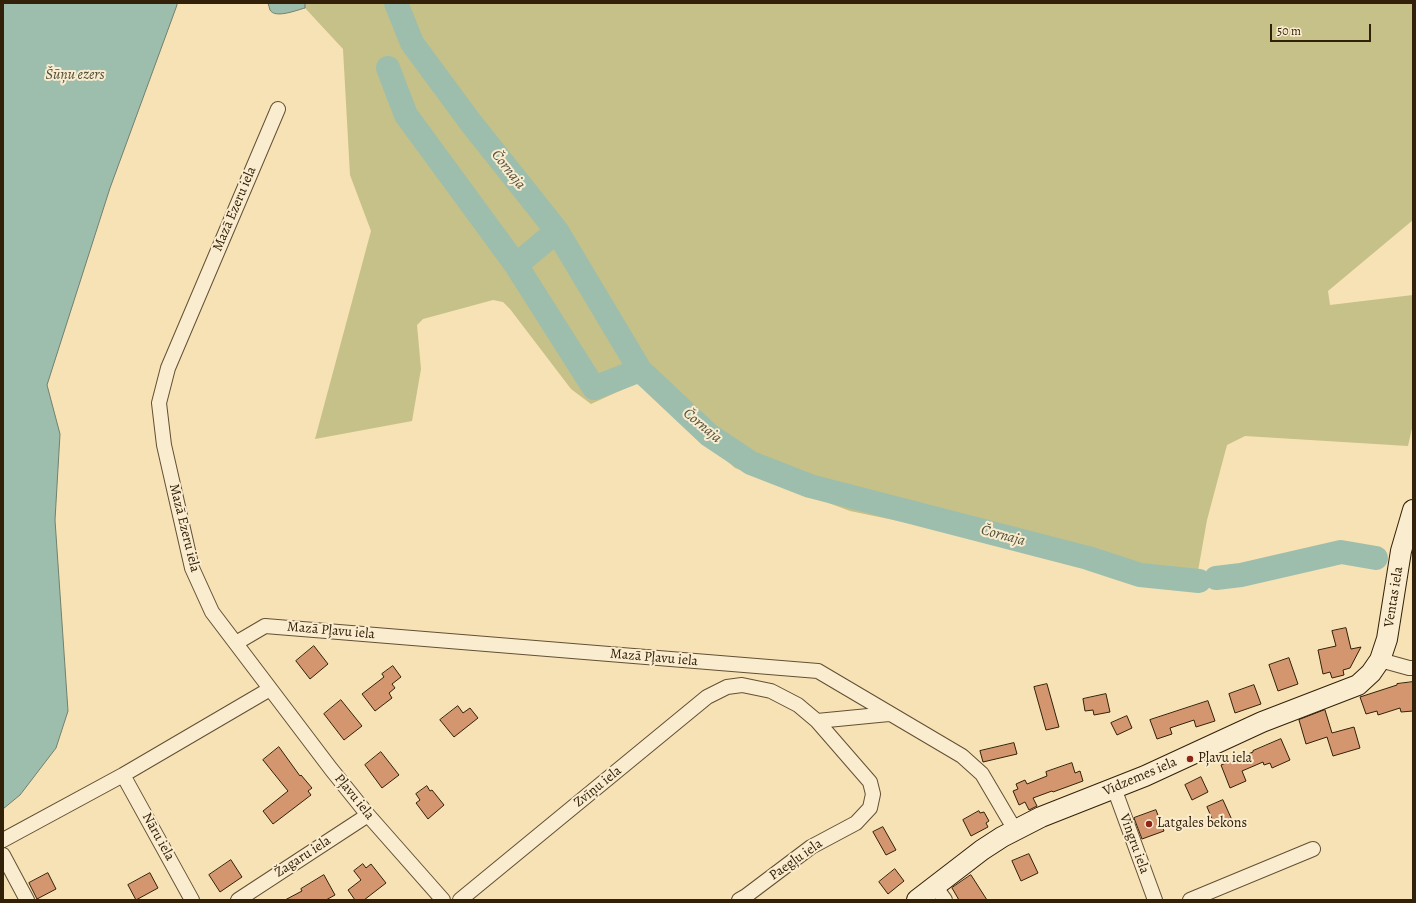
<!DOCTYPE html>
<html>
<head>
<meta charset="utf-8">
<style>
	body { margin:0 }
	#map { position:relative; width:1416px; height:903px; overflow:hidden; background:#f7e2b5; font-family:Alegreya,serif }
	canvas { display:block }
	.frame { position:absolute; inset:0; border:4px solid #322009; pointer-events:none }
	.scale { position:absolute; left:1270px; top:24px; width:101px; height:18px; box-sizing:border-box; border:2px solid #322009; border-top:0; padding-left:5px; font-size:12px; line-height:14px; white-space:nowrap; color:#322009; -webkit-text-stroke:3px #faeccf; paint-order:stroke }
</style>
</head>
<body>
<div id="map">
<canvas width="1416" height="903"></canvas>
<div class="frame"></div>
<div class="scale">50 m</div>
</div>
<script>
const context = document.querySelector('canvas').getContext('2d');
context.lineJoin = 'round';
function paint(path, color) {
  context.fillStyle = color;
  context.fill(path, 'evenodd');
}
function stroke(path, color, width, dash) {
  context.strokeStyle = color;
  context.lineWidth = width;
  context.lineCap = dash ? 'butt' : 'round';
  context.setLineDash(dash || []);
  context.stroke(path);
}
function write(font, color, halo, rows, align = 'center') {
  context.font = font + ' Alegreya,serif';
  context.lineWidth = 4;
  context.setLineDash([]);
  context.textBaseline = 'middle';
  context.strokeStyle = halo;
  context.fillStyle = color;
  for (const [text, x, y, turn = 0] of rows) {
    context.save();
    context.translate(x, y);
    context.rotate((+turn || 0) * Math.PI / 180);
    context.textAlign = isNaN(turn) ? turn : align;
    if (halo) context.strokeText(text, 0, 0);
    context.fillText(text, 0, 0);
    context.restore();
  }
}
paint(new Path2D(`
	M 305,3 L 1413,3 L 1413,220 L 1328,291 L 1330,305 L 1413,295 L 1413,424 L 1408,446 L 1245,436 L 1227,445 L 1207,520 L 1195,588 L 1142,586 L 995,541 L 850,511 L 735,468 L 637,383 L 591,404 L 571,389 L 510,309 L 503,302 L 493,300 L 423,319 L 417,325 L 421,369 L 412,421 L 315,439 L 371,231 L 350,175 L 343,49 L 305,8 Z`), '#c5c188');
const water = new Path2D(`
	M 3,3 L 177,3 L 177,5 L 110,188 L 47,385 L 60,434 L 55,520 L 68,711 L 56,748 L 20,795 L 3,809 Z
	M 268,3 L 305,3 L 305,8 C 297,10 275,19 270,10 C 269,8 269,5 268,3 Z`);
paint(water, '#9dbead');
stroke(water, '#727f6b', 1);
stroke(new Path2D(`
	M 396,3 L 412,43 L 471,123 L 557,231 L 640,370 L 709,435 L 751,463 L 810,486 L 1088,558 L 1140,575 L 1199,581
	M 388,68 L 406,115 L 516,265 L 594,388 L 640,370
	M 516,265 L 557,231
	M 1216,578 L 1241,575 L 1341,552 L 1376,558`), '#9dbead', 24);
const building = new Path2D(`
	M 1346,628 L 1351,649 L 1361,647 L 1350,668 L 1343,670 L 1344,675 L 1332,678 L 1330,672 L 1323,674 L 1318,650 L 1336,646 L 1332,631 Z
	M 314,646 L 328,664 L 310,679 L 296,661 Z
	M 1289,658 L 1298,684 L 1278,691 L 1269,665 Z
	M 393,666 L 401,677 L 392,684 L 395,688 L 389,693 L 392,698 L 375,711 L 362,694 L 384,677 L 382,674 Z
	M 1413,682 L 1413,711 L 1401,712 L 1400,708 L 1378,715 L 1377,711 L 1366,714 L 1360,697 L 1397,685 L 1397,684 Z
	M 1047,684 L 1059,727 L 1046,730 L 1034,687 Z
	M 1254,685 L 1261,704 L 1235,713 L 1229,694 Z
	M 1106,694 L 1110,712 L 1094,715 L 1093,710 L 1085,711 L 1083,699 Z
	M 341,700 L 362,726 L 344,740 L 324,714 Z
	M 1208,701 L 1215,721 L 1196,727 L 1194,720 L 1170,728 L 1172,734 L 1157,739 L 1150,720 Z
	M 458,706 L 463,713 L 470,708 L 478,718 L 454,737 L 440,720 Z
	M 1325,710 L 1332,733 L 1354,727 L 1360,748 L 1333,756 L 1327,737 L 1306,744 L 1299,720 Z
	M 1127,716 L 1132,728 L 1117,735 L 1111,723 Z
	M 1281,739 L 1290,760 L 1272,768 L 1270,763 L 1264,765 L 1263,762 L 1242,771 L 1246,781 L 1230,788 L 1221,765 L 1253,752 L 1253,751 Z
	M 1014,743 L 1017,754 L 983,762 L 980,751 Z
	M 279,747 L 300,776 L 301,775 L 312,788 L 308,791 L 311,795 L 273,824 L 263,811 L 288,791 L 263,760 Z
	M 381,752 L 399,775 L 382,788 L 365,765 Z
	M 1072,763 L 1075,773 L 1080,771 L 1083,781 L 1053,792 L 1052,791 L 1033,798 L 1037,806 L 1029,810 L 1025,802 L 1019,805 L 1013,791 L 1018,789 L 1016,784 L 1025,780 L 1027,784 L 1047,776 L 1046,772 Z
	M 1201,777 L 1208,792 L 1192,800 L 1185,785 Z
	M 427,786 L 430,791 L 432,790 L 444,805 L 428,819 L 416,803 L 420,800 L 416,794 Z
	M 1223,800 L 1232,820 L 1216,828 L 1207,807 Z
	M 1156,810 L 1164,831 L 1142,839 L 1134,818 Z
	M 979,811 L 980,813 L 984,812 L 989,821 L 986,823 L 988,827 L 971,836 L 963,820 Z
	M 883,827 L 896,850 L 886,855 L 873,832 Z
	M 1029,854 L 1038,873 L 1021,881 L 1012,861 Z
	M 231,860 L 242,877 L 220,892 L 209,875 Z
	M 363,864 L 366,868 L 371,864 L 386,883 L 364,900 L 355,900 L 348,890 L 361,880 L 354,871 Z
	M 895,869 L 904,881 L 888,894 L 879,882 Z
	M 48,873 L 56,889 L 37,899 L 29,883 Z
	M 150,873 L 158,888 L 136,900 L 128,885 Z
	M 324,875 L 335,895 L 326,900 L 285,900 L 302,891 L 301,889 Z
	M 971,875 L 987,900 L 959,900 L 952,888 Z`);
paint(building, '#d4966f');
stroke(building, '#322009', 1);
const street = new Path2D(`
	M 278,109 L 168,368 L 159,403 L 164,445 L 192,568 L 212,612 L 331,769 L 368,815 L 443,900
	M 236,643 L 265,626 L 818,671 L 962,756 L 982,774 L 1015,830
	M 1380,660 L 1409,668 L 1413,668
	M 123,775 L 192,900
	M 1114,788 L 1155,900
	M 3,840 L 123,775 L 270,689
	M 3,855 L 27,900
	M 935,886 L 945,900
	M 238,900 L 368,815
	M 460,900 L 707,697 L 727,687 L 742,685 L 771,691 L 798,705 L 817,721 L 889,714
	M 739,900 L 746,896 L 811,847 L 856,823 L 870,808 L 873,794 L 870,782 L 817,721
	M 1190,900 L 1313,849`);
const secondary = new Path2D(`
	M 917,900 L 982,850 L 1002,837 L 1041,817 L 1145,776 L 1262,722 L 1358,685 L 1371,673 L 1380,660 L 1387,639 L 1401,551 L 1413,510`);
stroke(street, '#635034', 16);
stroke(secondary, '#322009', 22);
stroke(street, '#faeccf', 14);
stroke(secondary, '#faeccf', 20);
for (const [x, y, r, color] of [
	[1190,759,4,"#8f2418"],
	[1149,824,4,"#8f2418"]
]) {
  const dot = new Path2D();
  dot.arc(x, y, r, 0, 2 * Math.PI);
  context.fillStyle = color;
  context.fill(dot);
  stroke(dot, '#faeccf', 1.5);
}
write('14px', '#322009', '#faeccf', [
	["Mazā Ezeru iela",235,209,-67],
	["Mazā Ezeru iela",184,528,76],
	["Ventas iela",1394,597,-81],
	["Mazā Pļavu iela",331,631,5],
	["Mazā Pļavu iela",654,658,5],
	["Vidzemes iela",1140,777,-23],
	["Zvīņu iela",598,787,-39],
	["Pļavu iela",354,797,51],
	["Nāru iela",158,837,61],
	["Vingru iela",1134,844,70],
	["Žagaru iela",303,857,-33],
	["Paegļu iela",796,860,-35]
]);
write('14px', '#322009', '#faeccf', [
	["Pļavu iela",1198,759],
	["Latgales bekons",1157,824]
], 'left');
write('italic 15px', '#524f3a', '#faeccf', [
	["Šūņu ezers",75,75],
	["Čornaja",508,170,52],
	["Čornaja",702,426,40],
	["Čornaja",1003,536,15]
]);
</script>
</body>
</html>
